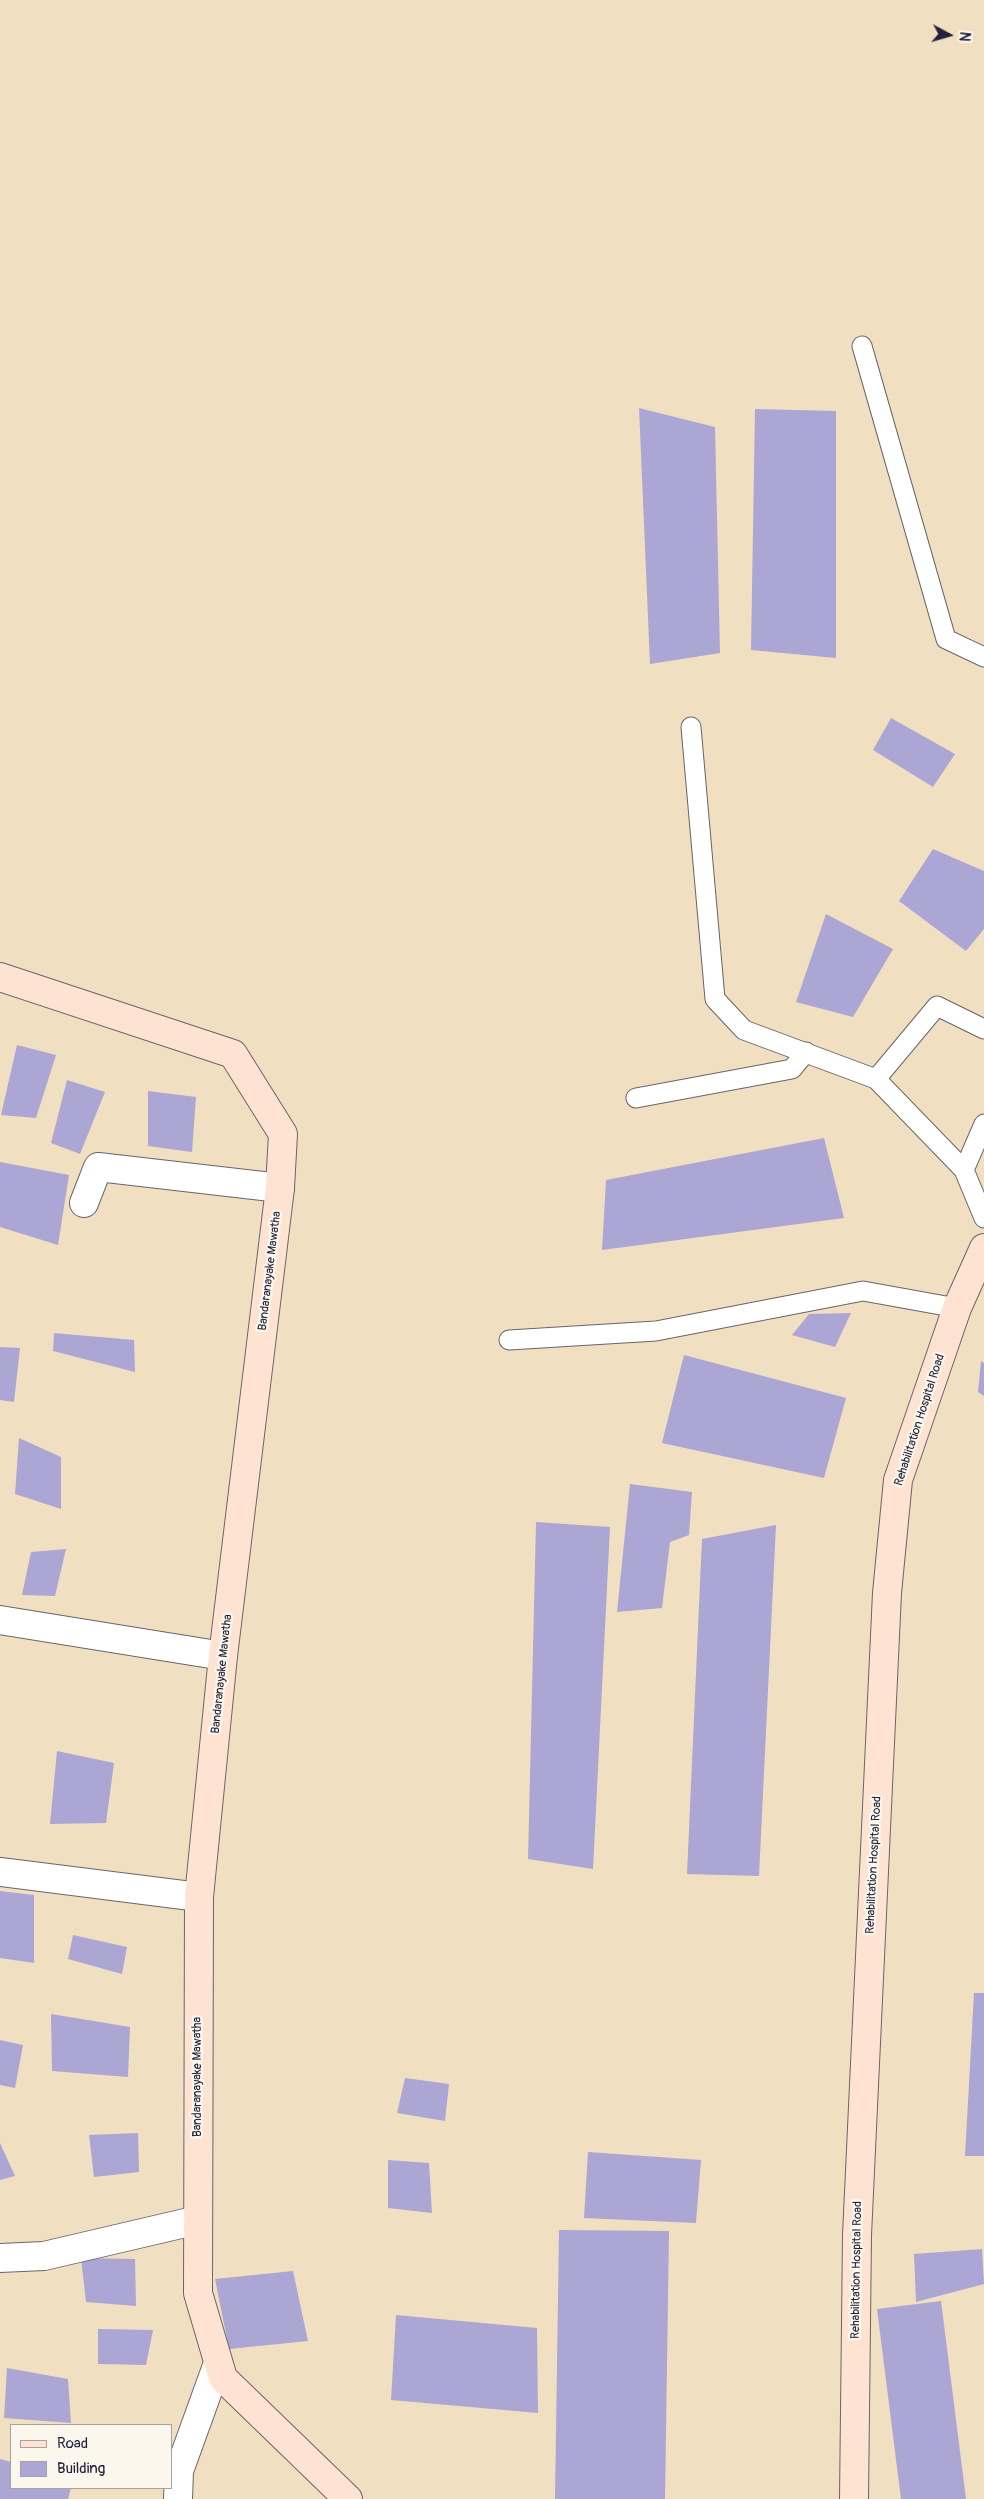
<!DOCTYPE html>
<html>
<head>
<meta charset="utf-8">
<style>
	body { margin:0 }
	#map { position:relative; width:984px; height:2499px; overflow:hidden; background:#f1dfc1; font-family:Pangolin,sans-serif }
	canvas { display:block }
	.legend { position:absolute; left:10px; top:2424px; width:162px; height:65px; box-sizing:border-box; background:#fbf7ec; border:1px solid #a4a2a5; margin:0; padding:6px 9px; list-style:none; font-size:15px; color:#22223b }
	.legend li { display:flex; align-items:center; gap:10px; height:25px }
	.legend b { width:25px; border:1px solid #a4a2a5 }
	.north { position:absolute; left:924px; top:10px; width:50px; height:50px; -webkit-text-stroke:4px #fbf7ec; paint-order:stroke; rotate:96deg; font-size:14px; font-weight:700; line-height:20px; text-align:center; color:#22223b }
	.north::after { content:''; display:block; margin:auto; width:18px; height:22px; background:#22223b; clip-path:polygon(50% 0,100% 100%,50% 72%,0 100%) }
</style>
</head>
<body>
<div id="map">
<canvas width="984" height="2499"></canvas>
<ul class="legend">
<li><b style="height:6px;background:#fee3d2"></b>Road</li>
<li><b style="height:14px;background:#aca6d4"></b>Building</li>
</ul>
<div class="north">N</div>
</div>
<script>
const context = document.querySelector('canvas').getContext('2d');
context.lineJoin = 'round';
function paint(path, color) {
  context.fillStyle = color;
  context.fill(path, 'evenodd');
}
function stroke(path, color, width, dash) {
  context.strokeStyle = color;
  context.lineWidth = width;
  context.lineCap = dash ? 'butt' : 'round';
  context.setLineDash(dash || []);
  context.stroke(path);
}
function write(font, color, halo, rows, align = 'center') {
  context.font = font + ' Pangolin,sans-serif';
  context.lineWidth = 4.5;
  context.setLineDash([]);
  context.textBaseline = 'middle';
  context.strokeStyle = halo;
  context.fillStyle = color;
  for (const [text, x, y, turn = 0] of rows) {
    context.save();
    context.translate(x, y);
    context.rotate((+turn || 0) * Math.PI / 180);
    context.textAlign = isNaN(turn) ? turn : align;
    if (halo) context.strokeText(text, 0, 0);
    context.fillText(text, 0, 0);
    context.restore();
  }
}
paint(new Path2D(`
	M 639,408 L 715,427 L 720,653 L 650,664 Z
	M 755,409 L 836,411 L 836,658 L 751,650 Z
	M 891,718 L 955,754 L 933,787 L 873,750 Z
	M 933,849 L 984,871 L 984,929 L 966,951 L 899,901 Z
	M 826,914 L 893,949 L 853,1017 L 796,1002 Z
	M 17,1045 L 56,1055 L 36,1118 L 1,1115 Z
	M 67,1080 L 105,1092 L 80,1154 L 51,1143 Z
	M 148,1091 L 196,1097 L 192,1152 L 148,1146 Z
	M 824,1138 L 844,1218 L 602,1250 L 606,1180 Z
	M 0,1162 L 69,1175 L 58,1245 L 0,1227 Z
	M 851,1313 L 835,1347 L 792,1335 L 809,1314 Z
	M 54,1333 L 134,1340 L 135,1372 L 53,1351 Z
	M 0,1347 L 20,1348 L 14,1402 L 0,1400 Z
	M 684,1355 L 846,1398 L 824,1478 L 662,1443 Z
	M 981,1361 L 984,1363 L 984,1396 L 978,1392 Z
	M 19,1438 L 61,1457 L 61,1509 L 15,1494 Z
	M 630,1484 L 692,1492 L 689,1535 L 670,1542 L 662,1608 L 617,1612 Z
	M 536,1522 L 610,1527 L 593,1869 L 528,1859 Z
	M 776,1525 L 759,1876 L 687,1874 L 702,1539 Z
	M 66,1549 L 55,1596 L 22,1595 L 31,1552 Z
	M 57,1751 L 114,1763 L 106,1823 L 50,1824 Z
	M 0,1891 L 34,1895 L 34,1963 L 0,1958 Z
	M 73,1935 L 127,1947 L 122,1974 L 68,1959 Z
	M 974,1993 L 984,1993 L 984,2156 L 965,2156 Z
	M 51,2014 L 130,2027 L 128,2077 L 52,2071 Z
	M 0,2040 L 23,2045 L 15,2088 L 0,2085 Z
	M 405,2078 L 449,2084 L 445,2121 L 397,2113 Z
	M 138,2133 L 139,2172 L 94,2177 L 89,2135 Z
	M 0,2143 L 15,2176 L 0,2180 Z
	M 588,2152 L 701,2160 L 696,2223 L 584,2218 Z
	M 388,2160 L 429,2163 L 432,2213 L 388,2208 Z
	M 559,2230 L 669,2231 L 665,2499 L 555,2499 Z
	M 982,2249 L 984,2284 L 916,2302 L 914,2254 Z
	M 81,2258 L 135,2259 L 136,2306 L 86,2302 Z
	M 293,2271 L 308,2341 L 229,2349 L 215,2279 Z
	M 941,2301 L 966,2499 L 901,2499 L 877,2309 Z
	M 396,2315 L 537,2328 L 538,2413 L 391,2400 Z
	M 98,2329 L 153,2330 L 146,2365 L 98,2364 Z
	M 7,2368 L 68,2379 L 71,2423 L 4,2418 Z
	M 0,2459 L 11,2462 L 11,2488 L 71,2488 L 68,2499 L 0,2499 Z`), '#aca6d4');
const lane = new Path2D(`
	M 862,346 L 946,639 L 984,657
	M 691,727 L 715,999 L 744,1030 L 876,1079 L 964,1170
	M 876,1079 L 937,1006 L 984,1029
	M 636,1098 L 792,1069 L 806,1052
	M 984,1124 L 964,1170 L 984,1218
	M 509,1340 L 656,1331 L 863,1291 L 957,1308`);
const street = new Path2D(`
	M 84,1203 L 98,1167 L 280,1188
	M 0,1620 L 223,1656
	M 0,1872 L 199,1897
	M 0,2258 L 44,2256 L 198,2220
	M 178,2499 L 179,2471 L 218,2363`);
const secondary = new Path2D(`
	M 0,977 L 233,1054 L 283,1134 L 280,1188 L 223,1656 L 199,1897 L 198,2293 L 223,2378 L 348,2499
	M 854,2499 L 857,2235 L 887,1593 L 898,1480 L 957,1308 L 984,1248`);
stroke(lane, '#6a646a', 21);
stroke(street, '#6a646a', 30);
stroke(secondary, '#6a646a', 30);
stroke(lane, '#fff', 19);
stroke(street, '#fff', 28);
stroke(secondary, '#fee3d2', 28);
write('12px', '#22223b', '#fbf7ec', [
	["Bandaranayake Mawatha",270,1271,-83],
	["Rehabilitation Hospital Road",920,1420,-72],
	["Bandaranayake Mawatha",222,1674,-84],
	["Rehabilitation Hospital Road",874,1865,-87],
	["Bandaranayake Mawatha",198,2077,-90],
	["Rehabilitation Hospital Road",857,2270,-89]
]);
</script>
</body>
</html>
